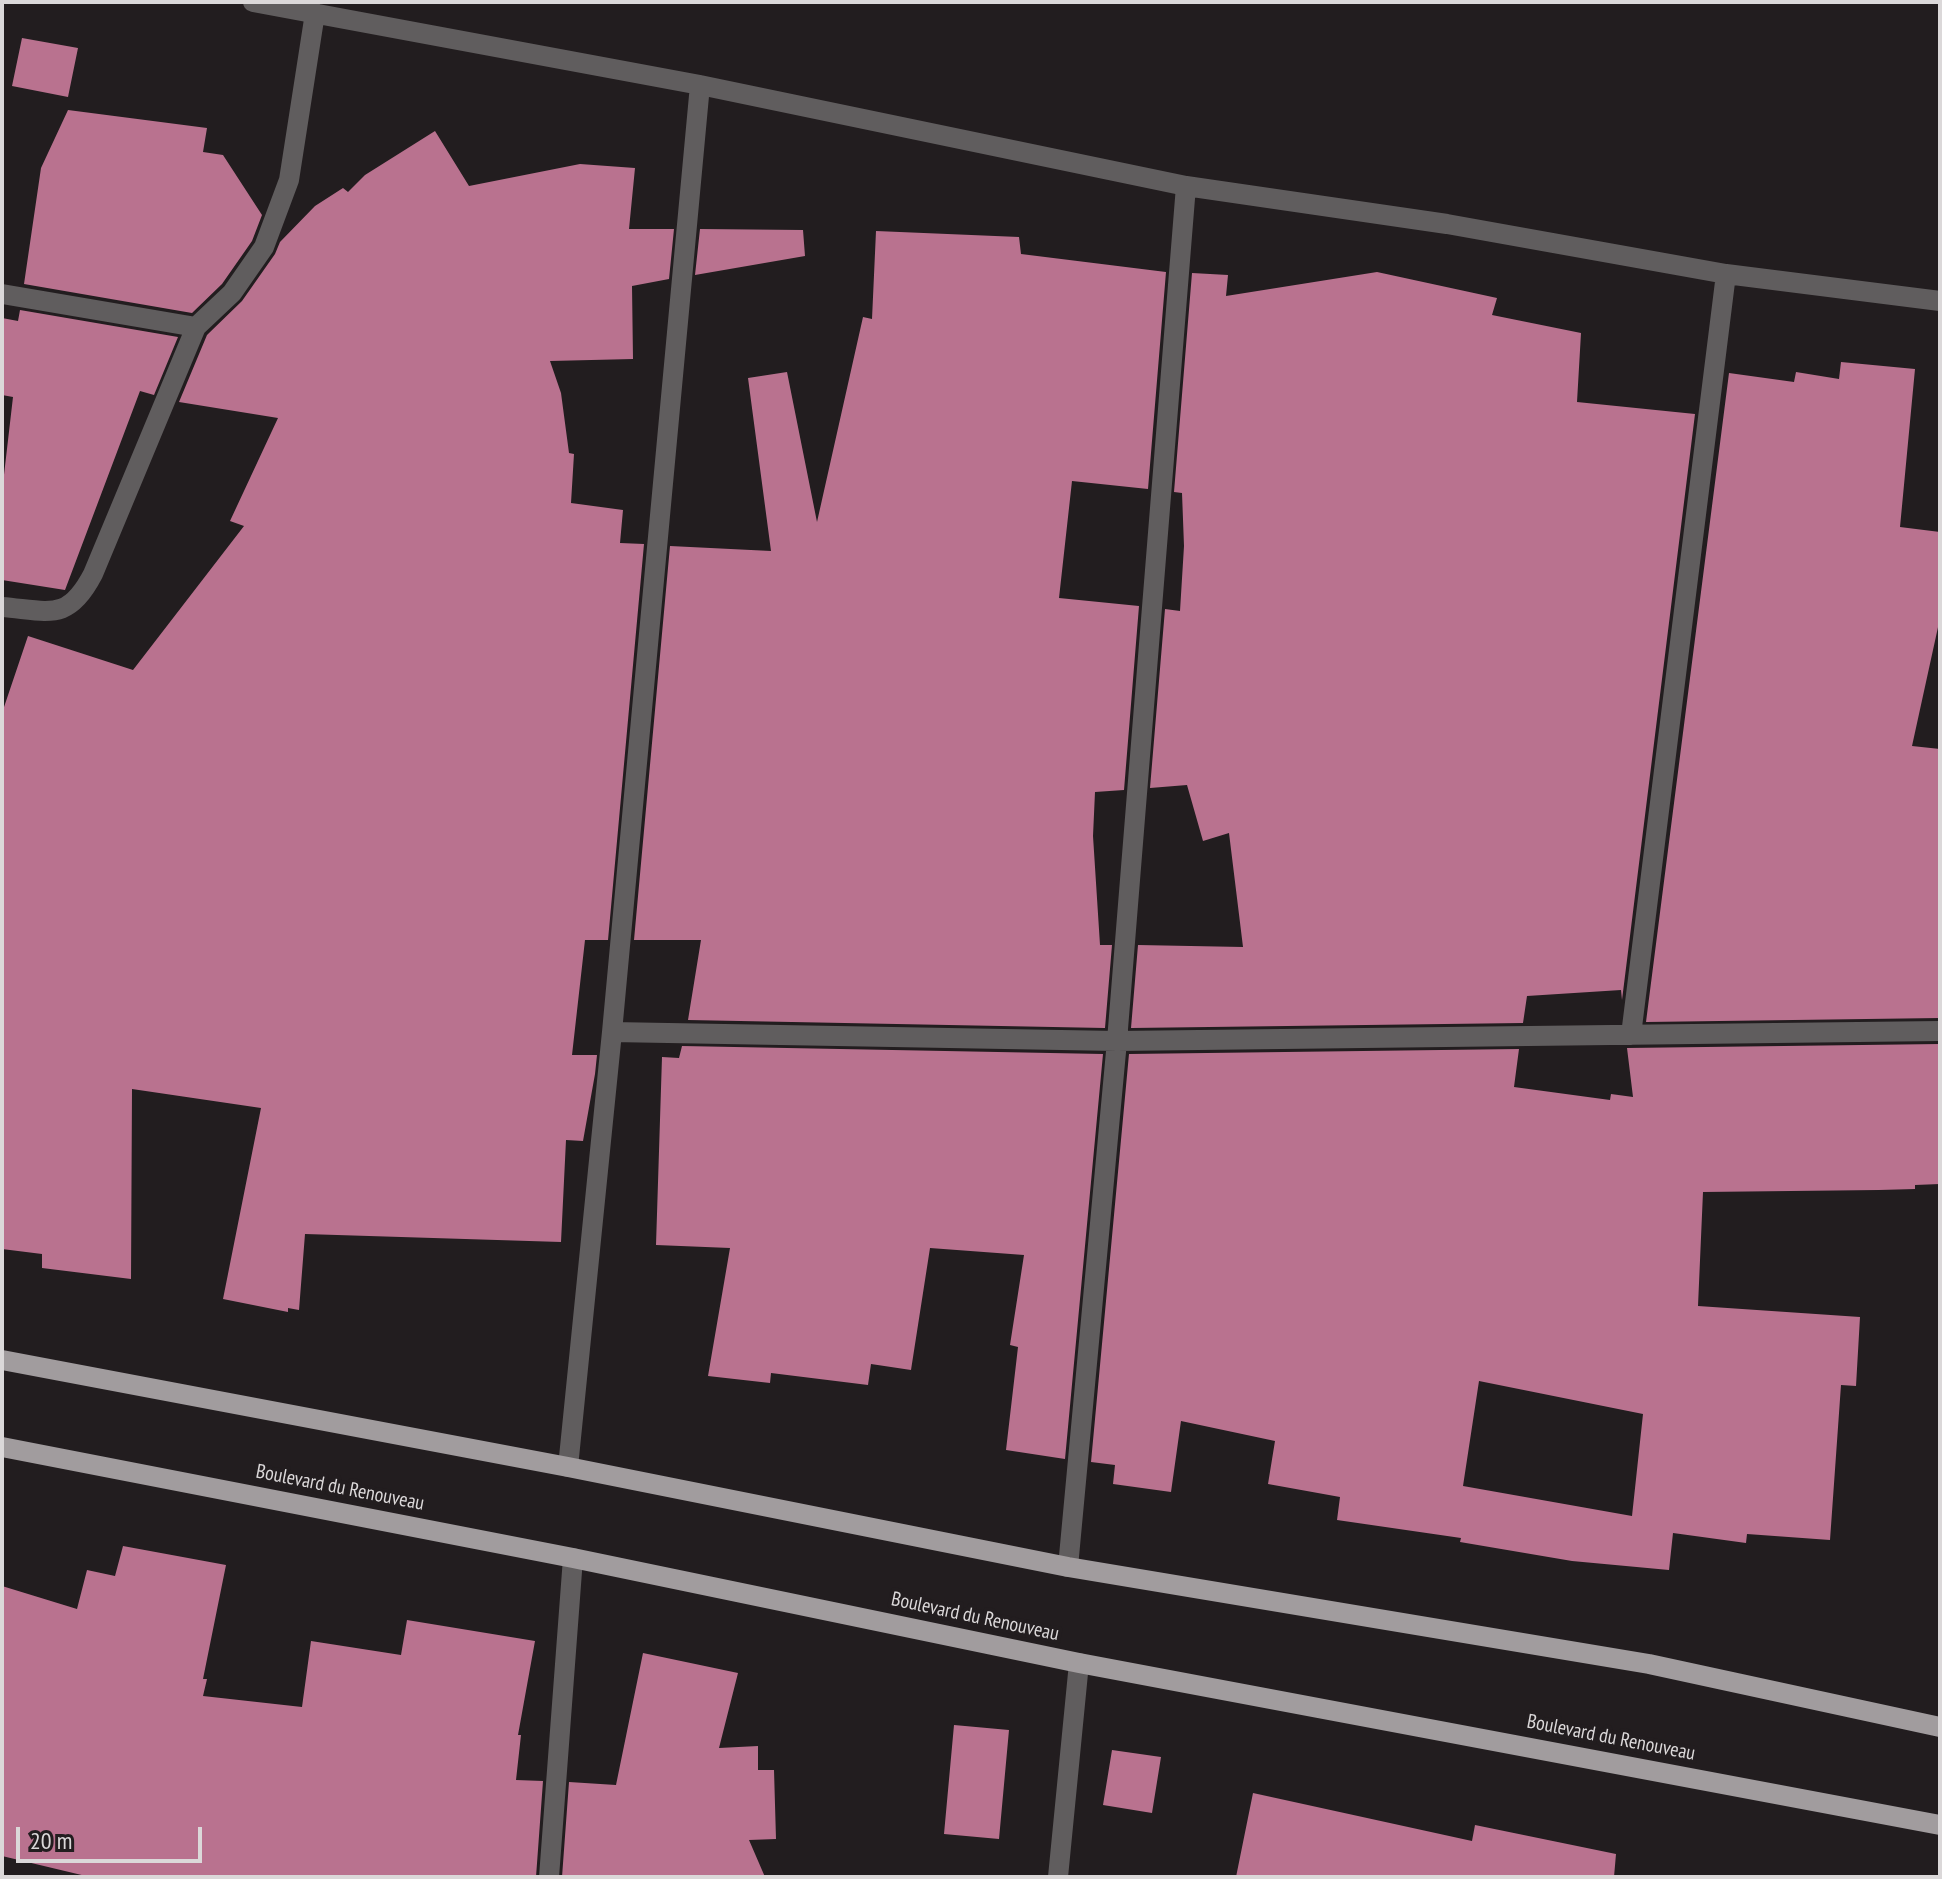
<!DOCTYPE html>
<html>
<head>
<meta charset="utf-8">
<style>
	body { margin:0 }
	#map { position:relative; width:1942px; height:1879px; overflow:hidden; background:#221d1f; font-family:"PT Sans Narrow",sans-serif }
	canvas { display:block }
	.frame { position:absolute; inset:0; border:4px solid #dbd8d9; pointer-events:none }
	.scale { position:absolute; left:16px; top:1827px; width:186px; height:36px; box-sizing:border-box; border:4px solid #dbd8d9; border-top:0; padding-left:10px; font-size:24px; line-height:28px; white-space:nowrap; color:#dbd8d9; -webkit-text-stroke:6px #221d1f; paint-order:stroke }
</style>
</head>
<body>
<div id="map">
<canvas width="1942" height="1879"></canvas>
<div class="frame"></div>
<div class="scale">20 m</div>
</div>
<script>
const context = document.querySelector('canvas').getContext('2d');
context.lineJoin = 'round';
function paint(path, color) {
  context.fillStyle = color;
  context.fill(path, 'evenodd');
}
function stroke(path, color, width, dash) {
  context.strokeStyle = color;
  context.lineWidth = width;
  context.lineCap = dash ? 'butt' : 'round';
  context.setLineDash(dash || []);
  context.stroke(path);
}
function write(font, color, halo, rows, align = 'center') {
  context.font = font + ' "PT Sans Narrow",sans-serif';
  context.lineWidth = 8;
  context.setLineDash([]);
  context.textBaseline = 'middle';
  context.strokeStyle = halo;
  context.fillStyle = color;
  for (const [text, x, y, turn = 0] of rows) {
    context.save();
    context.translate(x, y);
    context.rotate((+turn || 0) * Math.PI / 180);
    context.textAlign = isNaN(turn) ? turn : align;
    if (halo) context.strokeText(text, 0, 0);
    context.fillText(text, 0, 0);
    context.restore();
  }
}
paint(new Path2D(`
	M 22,38 L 78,48 L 68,97 L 12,86 Z
	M 68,110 L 207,128 L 203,152 L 223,155 L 262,215 L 252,241 L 222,284 L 192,313 L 24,284 L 41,168 Z
	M 435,131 L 469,186 L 580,164 L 635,168 L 629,229 L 674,229 L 669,279 L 632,286 L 633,359 L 550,361 L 561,393 L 569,453 L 574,454 L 571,503 L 623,510 L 620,543 L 644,544 L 608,940 L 585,940 L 572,1055 L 597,1055 L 595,1074 L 583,1141 L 566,1140 L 561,1242 L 305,1234 L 299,1310 L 288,1308 L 288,1312 L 223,1299 L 261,1108 L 132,1089 L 131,1279 L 42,1268 L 42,1254 L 2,1249 L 2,713 L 28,636 L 133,670 L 244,526 L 230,521 L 278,418 L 179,402 L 207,335 L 242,301 L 275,254 L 280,242 L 315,206 L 343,188 L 348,192 L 365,175 Z
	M 700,229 L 803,230 L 805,256 L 695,275 Z
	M 876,231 L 1019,237 L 1021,254 L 1166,272 L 1148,489 L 1072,481 L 1059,598 L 1139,606 L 1124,790 L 1095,792 L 1093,836 L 1100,945 L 1112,945 L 1105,1028 L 688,1020 L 701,940 L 634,940 L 670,546 L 771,551 L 748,378 L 787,372 L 817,522 L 863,317 L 872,319 Z
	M 1377,272 L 1497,298 L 1492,315 L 1581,333 L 1577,402 L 1695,414 L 1622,1000 L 1621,990 L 1527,996 L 1523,1023 L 1131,1028 L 1138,945 L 1243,947 L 1229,833 L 1203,841 L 1187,785 L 1150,788 L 1165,609 L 1180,611 L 1184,546 L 1182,493 L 1174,492 L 1192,273 L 1228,275 L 1226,296 Z
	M 20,310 L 178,337 L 154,395 L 140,391 L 65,590 L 2,580 L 2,492 L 13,397 L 2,395 L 2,318 L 18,321 Z
	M 1841,362 L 1915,369 L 1900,527 L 1940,532 L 1940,618 L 1912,746 L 1940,749 L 1940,1018 L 1646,1022 L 1729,373 L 1794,382 L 1796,372 L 1839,379 Z
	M 1940,1044 L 1940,1184 L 1915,1185 L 1915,1189 L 1879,1190 L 1703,1192 L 1698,1306 L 1860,1317 L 1856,1386 L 1841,1385 L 1830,1540 L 1747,1534 L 1746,1543 L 1673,1533 L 1669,1570 L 1572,1561 L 1460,1542 L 1461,1538 L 1337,1520 L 1340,1497 L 1268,1484 L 1275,1441 L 1181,1421 L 1171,1492 L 1113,1484 L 1115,1465 L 1091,1462 L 1129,1054 L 1519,1049 L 1514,1087 L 1610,1100 L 1611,1094 L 1633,1097 L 1627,1048 ZM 1479,1381 L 1643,1414 L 1632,1516 L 1463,1486 Z
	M 682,1046 L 1103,1054 L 1065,1459 L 1006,1450 L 1018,1347 L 1010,1345 L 1024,1255 L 930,1248 L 911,1370 L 871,1364 L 868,1385 L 771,1373 L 770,1383 L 708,1376 L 730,1248 L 656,1245 L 662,1057 L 679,1058 Z
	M 123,1546 L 226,1565 L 203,1679 L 207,1679 L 203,1696 L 302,1707 L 311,1641 L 401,1655 L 407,1620 L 535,1641 L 518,1735 L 521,1735 L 516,1780 L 543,1781 L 536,1877 L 90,1877 L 2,1856 L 2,1586 L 77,1609 L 87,1570 L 115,1576 Z
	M 643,1653 L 738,1673 L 719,1748 L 758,1746 L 758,1770 L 774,1770 L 776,1839 L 749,1840 L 765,1877 L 562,1877 L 569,1782 L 616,1785 Z
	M 954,1725 L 1009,1730 L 999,1839 L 944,1834 Z
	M 1112,1750 L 1161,1757 L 1152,1813 L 1103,1805 Z
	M 1253,1793 L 1472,1841 L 1475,1825 L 1616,1854 L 1614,1877 L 1236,1877 Z`), '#b9728f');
stroke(new Path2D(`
	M 253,2 L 700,85 L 1186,186 L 1447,224 L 1726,274 L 1940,301
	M 2,294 L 196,327
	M 2,607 C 50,611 68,622 93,574 L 196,327 L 232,293 L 264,247 L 289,180 L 315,13
	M 612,1032 L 1117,1041 L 1940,1031
	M 1631,1035 L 1726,274
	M 568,1467 L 612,1032 L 700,85
	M 1068,1567 L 1117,1041 L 1186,186
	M 549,1877 L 573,1558
	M 1058,1877 L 1079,1663`), '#605d5e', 20);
stroke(new Path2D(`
	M 2,1360 L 568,1467 L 1068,1567 L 1649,1664 L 1940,1727
	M 2,1447 L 573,1558 L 1079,1663 L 1940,1825`), '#a19c9e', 20);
write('20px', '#dbd8d9', '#221d1f', [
	["Boulevard du Renouveau",340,1488,11],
	["Boulevard du Renouveau",975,1617,12],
	["Boulevard du Renouveau",1611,1738,11]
]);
</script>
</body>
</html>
